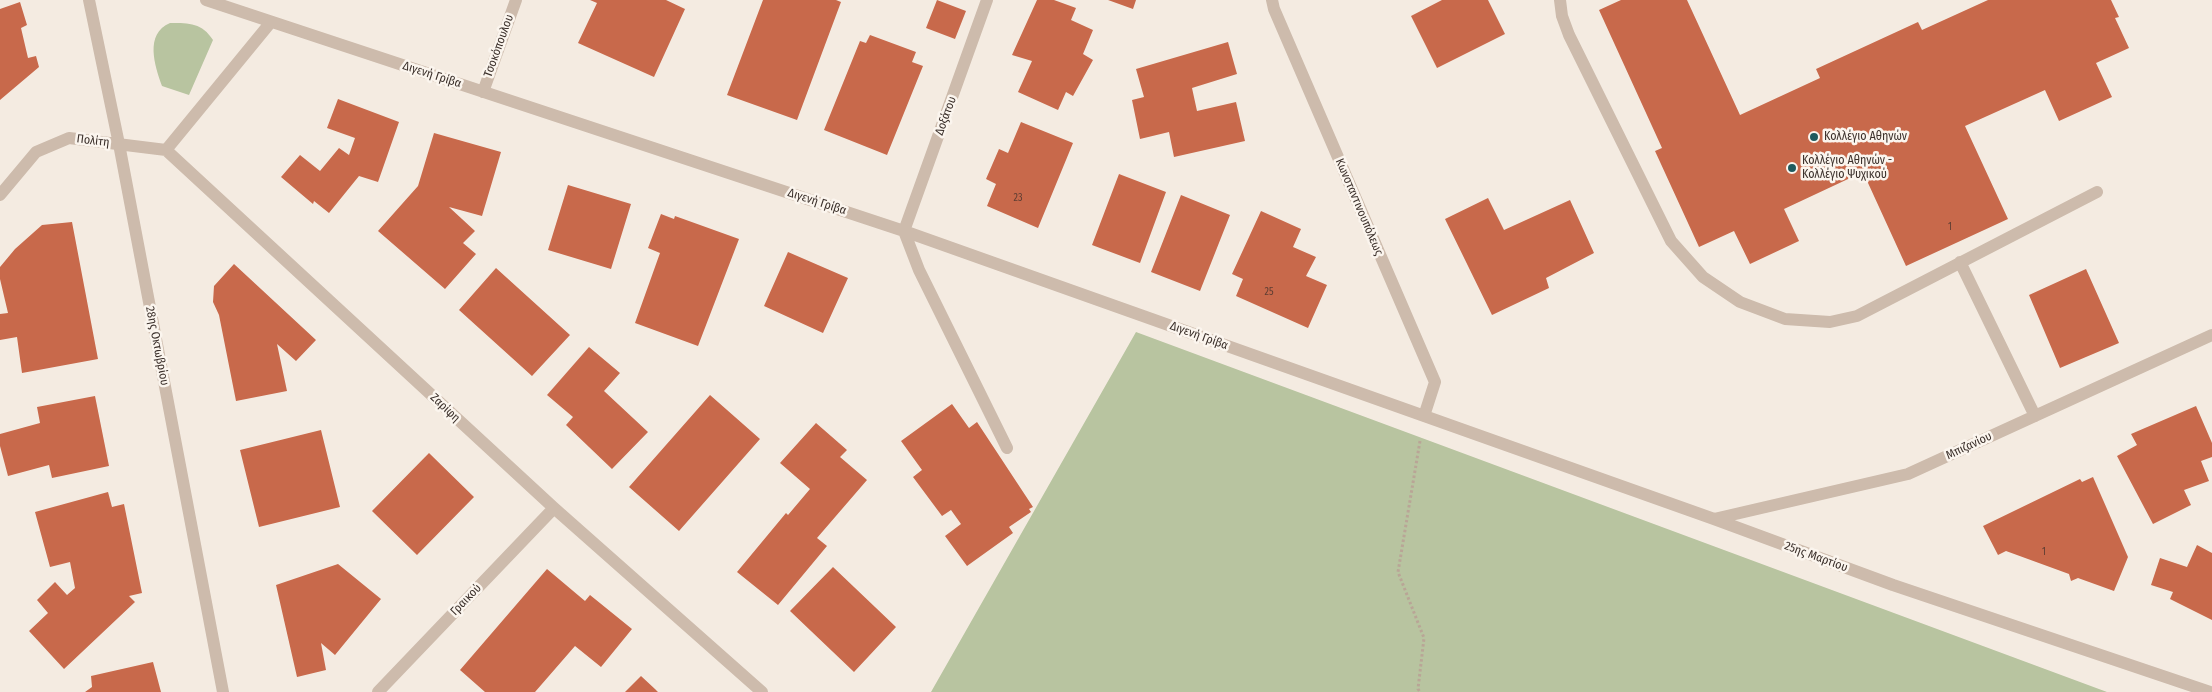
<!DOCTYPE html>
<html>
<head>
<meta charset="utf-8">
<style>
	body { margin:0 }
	canvas { display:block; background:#f4ebe1 }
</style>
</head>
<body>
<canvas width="2212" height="692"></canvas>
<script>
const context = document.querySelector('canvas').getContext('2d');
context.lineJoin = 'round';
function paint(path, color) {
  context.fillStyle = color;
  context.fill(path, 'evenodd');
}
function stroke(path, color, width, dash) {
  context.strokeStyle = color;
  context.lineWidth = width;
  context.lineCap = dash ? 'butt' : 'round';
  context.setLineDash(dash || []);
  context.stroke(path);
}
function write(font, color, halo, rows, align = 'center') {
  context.font = font + ' "Fira Sans Condensed",sans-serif';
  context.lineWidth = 5;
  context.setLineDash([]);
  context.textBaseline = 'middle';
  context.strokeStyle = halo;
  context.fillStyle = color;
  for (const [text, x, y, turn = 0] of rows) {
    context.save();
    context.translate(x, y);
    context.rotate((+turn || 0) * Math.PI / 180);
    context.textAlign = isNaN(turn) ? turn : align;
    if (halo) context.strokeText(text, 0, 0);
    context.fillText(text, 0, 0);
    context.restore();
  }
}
paint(new Path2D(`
	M 170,23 C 190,23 202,23 213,40 L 189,95 L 162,86 C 155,66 144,34 170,23 Z
	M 1136,332 L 2107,692 L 931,692 Z`), '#b8c4a0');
paint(new Path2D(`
	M 590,0 L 666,0 L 685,9 L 654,77 L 578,43 L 597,3 Z
	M 763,0 L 836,0 L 841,2 L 797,120 L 727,95 Z
	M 937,0 L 966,11 L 955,39 L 926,28 Z
	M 1037,0 L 1054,0 L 1076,8 L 1071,20 L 1093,30 L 1083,54 L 1093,60 L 1073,96 L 1066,92 L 1058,110 L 1018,92 L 1032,61 L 1012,55 Z
	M 1108,0 L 1136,0 L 1133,9 Z
	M 1442,0 L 1488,0 L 1505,34 L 1437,68 L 1411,16 Z
	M 1621,0 L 1687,0 L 1740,115 L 1820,78 L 1816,69 L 1918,22 L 1922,30 L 1988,0 L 2111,0 L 2119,17 L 2115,18 L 2129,48 L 2096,63 L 2112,97 L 2059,121 L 2045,90 L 1965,126 L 2008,219 L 1906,266 L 1863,172 L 1784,209 L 1799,241 L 1750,264 L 1734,231 L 1699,247 L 1655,151 L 1662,148 L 1599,10 Z
	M 20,2 L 27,25 L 21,28 L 28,58 L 36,56 L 39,67 L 0,100 L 0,9 Z
	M 870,35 L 916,52 L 912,62 L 923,66 L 887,155 L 824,130 L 860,41 L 866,43 Z
	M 1228,42 L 1237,74 L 1192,88 L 1197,111 L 1236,102 L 1245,141 L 1174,157 L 1169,132 L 1140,139 L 1132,100 L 1144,97 L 1136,69 Z
	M 338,99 L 399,122 L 378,182 L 359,176 L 329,213 L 314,201 L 313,204 L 281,177 L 300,155 L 320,171 L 339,148 L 349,155 L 355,138 L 327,128 Z
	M 1021,122 L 1073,143 L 1038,228 L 987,206 L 996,184 L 986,179 L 999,149 L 1008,153 Z
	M 434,133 L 501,152 L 482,216 L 449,207 L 475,231 L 463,243 L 476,254 L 445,289 L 378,231 L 418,186 Z
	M 1119,174 L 1166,192 L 1140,263 L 1092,245 Z
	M 568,185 L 631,204 L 611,269 L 548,250 Z
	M 1181,195 L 1230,215 L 1200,291 L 1151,272 Z
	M 1488,198 L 1504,230 L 1570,200 L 1594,253 L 1546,278 L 1549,288 L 1492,315 L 1445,219 Z
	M 1261,211 L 1301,229 L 1293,247 L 1316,257 L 1306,276 L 1327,285 L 1308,328 L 1236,296 L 1243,279 L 1232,274 Z
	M 661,214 L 674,219 L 675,216 L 739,239 L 698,346 L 635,323 L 660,253 L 648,248 Z
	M 72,222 L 98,359 L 22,373 L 17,337 L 0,340 L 0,314 L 8,313 L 0,279 L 0,267 L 15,249 L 42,225 Z
	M 788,252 L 848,278 L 823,333 L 764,306 Z
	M 234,264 L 316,340 L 296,361 L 277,344 L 287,391 L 236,401 L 219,315 L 213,302 L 214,286 Z
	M 496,268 L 570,335 L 532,376 L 459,310 Z
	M 2086,269 L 2119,343 L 2060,368 L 2029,295 Z
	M 589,347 L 620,373 L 604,391 L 648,432 L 612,469 L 566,425 L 573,417 L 547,395 Z
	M 710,395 L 760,439 L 679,531 L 629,487 Z
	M 95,396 L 109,466 L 52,478 L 49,465 L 8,476 L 0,446 L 0,434 L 40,423 L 37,407 Z
	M 952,404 L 969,428 L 977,422 L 1033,507 L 1029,509 L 1031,512 L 1009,527 L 1013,533 L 967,566 L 945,536 L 961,524 L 951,510 L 942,516 L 913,477 L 922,470 L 901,441 Z
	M 2196,406 L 2212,443 L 2212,457 L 2201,461 L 2209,481 L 2184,490 L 2191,505 L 2153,524 L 2117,456 L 2137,445 L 2131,434 Z
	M 816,423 L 847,450 L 840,457 L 867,480 L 817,538 L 827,546 L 778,605 L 737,572 L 786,513 L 788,515 L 810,489 L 780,463 Z
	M 321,430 L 340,507 L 259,527 L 240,450 Z
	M 429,453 L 474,497 L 417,555 L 372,511 Z
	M 2093,477 L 2128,557 L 2114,591 L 2078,578 L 2071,581 L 2069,574 L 2006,551 L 1998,555 L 1983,526 L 2080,479 L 2082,482 Z
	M 108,492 L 112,507 L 124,504 L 142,593 L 129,596 L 135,602 L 64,669 L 29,631 L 48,613 L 37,600 L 55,582 L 67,595 L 75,588 L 70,562 L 50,567 L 35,512 Z
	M 2197,545 L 2212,553 L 2212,620 L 2170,599 L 2173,592 L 2151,585 L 2160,558 L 2187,567 Z
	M 338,564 L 381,599 L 335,655 L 321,643 L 326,670 L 297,677 L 276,585 Z
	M 833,567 L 896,627 L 854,672 L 790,611 Z
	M 547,569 L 585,601 L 590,595 L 632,629 L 601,667 L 575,646 L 535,692 L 485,692 L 460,670 Z
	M 153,662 L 161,692 L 85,692 L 92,687 L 91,676 Z
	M 641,676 L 655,689 L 658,692 L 625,692 Z`), '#c8694b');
stroke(new Path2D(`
	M 1420,441 L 1398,572 L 1424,638 L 1418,689 L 1420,692`), '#b9a596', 3, [2.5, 2.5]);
stroke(new Path2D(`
	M 89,0 L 119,144 L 223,692
	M 206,0 L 904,231 L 1714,519 L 1893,585 L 2210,692
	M 987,0 L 904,231 L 919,270 L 1007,448
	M 1272,0 L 1274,9 L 1435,382 L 1424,416
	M 1560,0 L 1562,16 L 1569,35 L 1671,241 L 1703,277 L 1740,302 L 1785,319 L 1830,322 L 1857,316 L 2097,192
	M 483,92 L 516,0
	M 166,150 L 271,22
	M 0,195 L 36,152 L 69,138 L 166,150 L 554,508 L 762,692
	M 1960,262 L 2035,416
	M 1714,519 L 1908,474 L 2212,335
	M 378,692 L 554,508`), '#cdbbac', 12);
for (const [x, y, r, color] of [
	[1814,137,5,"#1f5a5e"],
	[1792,168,5,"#1f5a5e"]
]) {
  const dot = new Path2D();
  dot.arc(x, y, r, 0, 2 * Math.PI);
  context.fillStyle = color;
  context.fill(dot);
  stroke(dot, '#fbf5ee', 2);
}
write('10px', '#5e3e33', null, [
	["23",1018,198],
	["1",1950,227],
	["25",1269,292],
	["1",2044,552]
]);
write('12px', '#3b302b', '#fbf5ee', [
	["Τσοκόπουλου",499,46,-70],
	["Διγενή Γρίβα",432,75,18],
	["Δοξάτου",946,116,-70],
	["Πολίτη",93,141,7],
	["Διγενή Γρίβα",817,202,18],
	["Κωνσταντινουπόλεως",1359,207,67],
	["Διγενή Γρίβα",1199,336,20],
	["28ης Οκτωβρίου",157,346,79],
	["Ζαρίφη",445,408,43],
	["Μπιζανίου",1969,446,-25],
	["25ης Μαρτίου",1816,557,20],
	["Γραικού",466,600,-46]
]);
write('12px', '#3b302b', '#fbf5ee', [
	["Κολλέγιο Αθηνών",1824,137],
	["Κολλέγιο Αθηνών -",1802,161],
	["Κολλέγιο Ψυχικού",1802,175]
], 'left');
</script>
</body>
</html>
